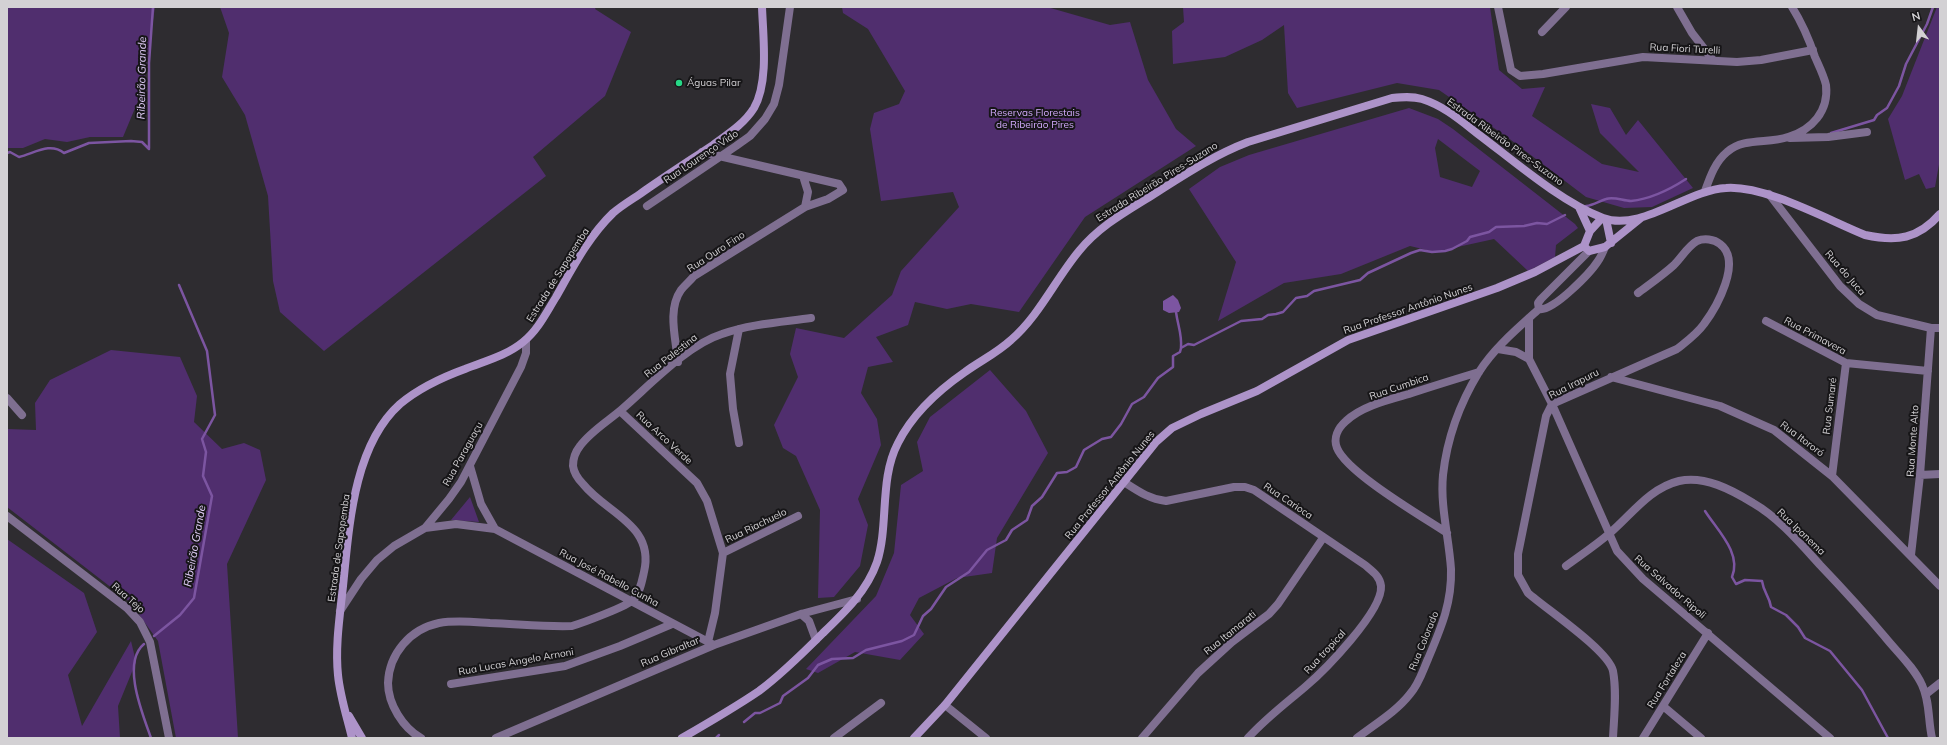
<!DOCTYPE html>
<html>
<head>
<meta charset="utf-8">
<style>
	body { margin:0 }
	#map { position:relative; width:1947px; height:745px; overflow:hidden; background:#2e2c30; font-family:Mulish,sans-serif }
	canvas { display:block }
	.frame { position:absolute; inset:0; border:8px solid #d3d1d4; pointer-events:none }
	.north { position:absolute; left:1899px; top:8px; width:40px; height:40px; -webkit-text-stroke:3px #161517; paint-order:stroke; rotate:345deg; font-size:11px; font-weight:700; line-height:16px; text-align:center; color:#d3d1d4 }
	.north::after { content:''; display:block; margin:auto; width:14px; height:18px; background:#d3d1d4; clip-path:polygon(50% 0,100% 100%,50% 72%,0 100%) }
</style>
</head>
<body>
<div id="map">
<canvas width="1947" height="745"></canvas>
<div class="frame"></div>
<div class="north">N</div>
</div>
<script>
const context = document.querySelector('canvas').getContext('2d');
context.lineJoin = 'round';
function paint(path, color) {
  context.fillStyle = color;
  context.fill(path, 'evenodd');
}
function stroke(path, color, width, dash) {
  context.strokeStyle = color;
  context.lineWidth = width;
  context.lineCap = dash ? 'butt' : 'round';
  context.setLineDash(dash || []);
  context.stroke(path);
}
function write(font, color, halo, rows, align = 'center') {
  context.font = font + ' Mulish,sans-serif';
  context.lineWidth = 4;
  context.setLineDash([]);
  context.textBaseline = 'middle';
  context.strokeStyle = halo;
  context.fillStyle = color;
  for (const [text, x, y, turn = 0] of rows) {
    context.save();
    context.translate(x, y);
    context.rotate((+turn || 0) * Math.PI / 180);
    context.textAlign = isNaN(turn) ? turn : align;
    if (halo) context.strokeText(text, 0, 0);
    context.fillText(text, 0, 0);
    context.restore();
  }
}
paint(new Path2D(`
	M 7,7 L 155,7 L 143,89 L 123,137 L 90,137 L 67,142 L 45,139 L 23,148 L 7,148 Z
	M 220,7 L 596,7 L 595,9 L 631,32 L 605,96 L 533,157 L 546,176 L 324,351 L 280,312 L 273,281 L 268,196 L 245,115 L 222,77 L 229,33 Z
	M 842,7 L 1047,7 L 1110,25 L 1130,22 L 1148,80 L 1176,129 L 1196,146 L 1085,217 L 1019,312 L 971,304 L 947,309 L 915,302 L 908,325 L 876,337 L 893,362 L 868,367 L 861,393 L 877,419 L 881,445 L 858,499 L 868,525 L 860,566 L 834,597 L 818,598 L 820,510 L 796,456 L 783,448 L 774,425 L 798,377 L 790,354 L 796,328 L 844,338 L 892,295 L 901,271 L 959,207 L 953,192 L 881,201 L 870,129 L 874,113 L 899,104 L 905,91 L 868,29 L 843,13 Z
	M 1183,7 L 1490,7 L 1499,70 L 1522,89 L 1545,87 L 1532,116 L 1602,164 L 1639,172 L 1600,133 L 1591,104 L 1610,108 L 1626,135 L 1638,120 L 1693,188 L 1652,207 L 1624,208 L 1586,197 L 1507,137 L 1439,90 L 1397,83 L 1297,108 L 1288,93 L 1284,25 L 1262,40 L 1225,57 L 1173,64 L 1172,31 L 1184,22 Z
	M 1937,7 L 1940,7 L 1940,159 L 1935,187 L 1926,189 L 1919,174 L 1905,180 L 1888,119 L 1902,96 Z
	M 1409,108 L 1438,119 L 1453,129 L 1575,224 L 1578,228 L 1556,245 L 1555,257 L 1528,271 L 1494,239 L 1435,252 L 1410,246 L 1341,274 L 1284,283 L 1218,321 L 1236,262 L 1189,189 L 1220,167 L 1249,155 ZM 1438,139 L 1480,171 L 1472,187 L 1440,177 L 1435,148 Z
	M 111,350 L 180,357 L 197,396 L 194,422 L 222,449 L 244,443 L 260,450 L 266,480 L 227,564 L 238,738 L 176,738 L 158,641 L 130,602 L 7,507 L 7,429 L 36,430 L 35,403 L 50,380 Z
	M 990,370 L 1026,411 L 1048,453 L 997,538 L 992,573 L 957,578 L 919,598 L 910,615 L 924,634 L 900,660 L 855,652 L 818,673 L 806,669 L 876,596 L 894,553 L 901,485 L 923,471 L 917,442 L 930,417 Z
	M 470,497 L 479,522 L 451,520 Z
	M 7,539 L 84,593 L 97,632 L 68,675 L 82,726 L 131,641 L 136,662 L 118,706 L 120,738 L 7,738 Z`), '#502e6e');
paint(new Path2D(`
	M 1173,295 L 1178,300 L 1181,308 L 1179,312 L 1169,313 L 1163,310 L 1163,301 Z`), '#7c55a1');
stroke(new Path2D(`
	M 1831,133 L 1874,120 L 1877,115 L 1887,108 L 1899,86 L 1906,64 L 1927,24 L 1933,7
	M 149,148 L 149,63 L 153,7
	M 7,153 L 10,152 L 19,157 C 35,153 50,142 64,153 L 89,143 L 131,141 L 142,142 L 149,149
	M 1586,206 C 1594,205 1599,201 1606,199 C 1614,196 1623,201 1631,201 C 1651,199 1669,190 1686,179
	M 1176,312 C 1178,327 1182,333 1181,348
	M 1705,511 C 1717,530 1742,553 1732,577 L 1736,584 L 1745,580 L 1762,581 C 1764,594 1769,595 1771,607 L 1786,615 L 1798,627 L 1805,638 L 1830,651 L 1862,690 L 1888,738
	M 154,636 L 180,615 L 194,598 L 212,496 L 203,476 L 206,452 L 202,439 L 215,415 L 207,351 L 179,285
	M 144,644 C 121,663 143,715 151,738
	M 744,722 L 755,713 L 760,713 L 780,703 L 783,696 L 808,678 L 818,665 L 832,659 L 853,658 L 866,650 L 902,641 L 914,635 L 923,616 L 931,609 L 946,587 L 969,572 L 987,550 L 1006,540 L 1012,530 L 1027,520 L 1032,506 L 1042,497 L 1057,473 L 1067,472 L 1076,467 L 1084,450 L 1102,439 L 1111,437 L 1121,424 L 1132,404 L 1144,397 L 1158,378 L 1173,367 L 1173,356 L 1180,352 L 1181,348 L 1188,344 L 1194,345 L 1241,321 L 1262,319 L 1268,315 L 1276,314 L 1283,312 L 1296,298 L 1307,296 L 1314,291 L 1360,280 L 1368,273 L 1411,253 L 1420,250 L 1432,252 L 1445,251 L 1452,249 L 1467,241 L 1470,237 L 1489,232 L 1496,227 L 1524,226 L 1537,223 L 1547,224 L 1565,215
	M 716,738 L 719,735`), '#7c55a1', 2.5);
stroke(new Path2D(`
	M 1498,7 L 1511,70 L 1520,76 L 1543,74 L 1643,57 L 1737,62 L 1761,60 L 1813,50
	M 1677,7 L 1692,33 L 1713,60
	M 1542,32 L 1566,7
	M 1790,138 L 1828,137 L 1867,132
	M 803,176 L 808,192 L 805,207
	M 1705,191 C 1710,177 1715,162 1727,152 C 1744,137 1768,144 1788,137 C 1812,130 1829,111 1826,85 C 1824,76 1819,66 1815,57 C 1809,39 1802,23 1792,7
	M 1769,194 L 1840,286 L 1859,304 L 1877,315 L 1931,328 L 1940,328
	M 647,206 L 736,146 L 750,136 L 765,119 L 774,104 L 779,85 L 790,7
	M 1539,309 C 1552,313 1591,272 1598,261 C 1601,257 1603,252 1605,247
	M 1539,309 L 1538,303 L 1541,299 L 1589,251
	M 1529,318 L 1529,359 L 1552,404 L 1617,551 L 1643,579 L 1830,738
	M 1766,321 L 1846,363 L 1928,371
	M 1498,349 L 1516,352 L 1529,359
	M 678,362 C 676,339 667,310 681,290 C 685,285 690,281 694,276 L 805,207 L 828,199 L 843,190 L 839,184 L 702,152
	M 1611,377 L 1720,406 L 1774,430 L 1832,476 L 1940,586
	M 7,398 L 22,415
	M 620,411 L 697,483 L 707,501 L 723,553 L 715,613 L 708,642
	M 739,443 L 733,409 L 730,374 L 739,329
	M 470,466 L 481,504 L 495,529
	M 1920,475 L 1940,474
	M 1832,476 L 1846,363
	M 1124,482 C 1138,491 1149,499 1166,501 L 1234,487 L 1245,487 L 1254,490 L 1365,565 C 1372,571 1380,576 1381,586 C 1383,611 1324,671 1305,687 C 1285,704 1265,719 1248,738
	M 7,516 L 127,608 L 140,622 L 150,642 L 169,738
	M 425,528 L 456,524 L 495,529 L 714,645
	M 1447,533 C 1423,517 1347,473 1337,448 C 1333,438 1338,428 1346,421 C 1362,406 1388,400 1409,394 C 1433,386 1456,379 1479,372
	M 723,553 L 798,516
	M 1911,555 L 1920,475 L 1931,328
	M 1566,566 C 1581,555 1596,545 1610,533 C 1632,514 1650,488 1679,481 C 1704,475 1732,490 1753,503 C 1779,518 1800,543 1820,565 C 1842,588 1864,612 1885,637 C 1897,652 1914,667 1922,685 C 1930,701 1928,721 1932,738
	M 340,611 L 361,579 L 377,560 L 394,546 L 425,528 L 449,499 L 461,482 L 521,367 L 526,353 L 526,340
	M 801,614 L 809,621 L 816,640
	M 451,684 L 565,666 L 620,646 L 672,624
	M 1926,694 L 1940,683
	M 945,705 L 986,738
	M 1663,706 L 1701,738
	M 421,738 C 403,728 388,704 388,683 C 389,654 410,629 439,623 C 456,620 473,622 490,623 C 518,624 545,627 572,626 C 582,623 628,606 633,600 C 640,593 642,581 644,572 C 655,525 607,514 583,484 C 578,479 574,473 573,466 C 573,459 576,451 580,446 C 590,432 608,421 621,410 C 649,386 687,345 722,334 C 750,324 782,322 811,318
	M 496,738 L 714,645 L 801,614 L 857,599
	M 834,738 L 881,703
	M 1142,738 L 1198,673 L 1232,642 L 1269,614 L 1278,604 L 1323,538
	M 1357,738 C 1375,724 1396,712 1410,694 C 1419,684 1423,670 1428,659 C 1441,628 1452,603 1451,569 C 1449,538 1440,506 1443,475 C 1447,439 1460,403 1479,372 C 1494,348 1518,328 1539,309
	M 1613,738 C 1614,717 1617,692 1613,671 C 1608,650 1546,609 1528,593 L 1518,575 L 1518,554 L 1546,416 L 1552,404 L 1677,349 C 1687,341 1697,334 1704,324 C 1716,308 1743,261 1720,244 C 1714,239 1704,238 1697,241 C 1688,246 1681,258 1674,265 C 1663,275 1650,284 1638,293
	M 1643,738 L 1708,633`), '#7f6f91', 8);
stroke(new Path2D(`
	M 1579,207 L 1590,231
	M 1606,219 L 1611,243
	M 1584,246 L 1589,251 L 1605,247 L 1641,218
	M 1584,246 L 1590,231 L 1602,218
	M 349,716 L 362,738
	M 352,738 C 347,717 340,696 338,675 C 335,646 340,615 343,586 C 349,528 353,446 400,404 C 418,389 443,377 465,369 C 485,361 506,356 523,342 C 538,330 546,313 556,297 C 573,267 589,236 613,213 C 621,206 631,200 640,194 C 664,177 689,161 713,145 C 728,134 744,124 754,108 C 769,82 763,36 762,7
	M 682,738 C 708,723 734,708 759,691 C 782,674 803,653 823,633 C 845,612 867,591 877,562 C 889,525 879,479 898,443 C 912,415 939,390 965,372 C 980,361 997,353 1011,340 C 1039,316 1055,280 1079,251 C 1099,226 1127,211 1154,194 C 1184,175 1214,155 1248,142 L 1392,98 C 1402,97 1412,96 1422,99 C 1444,106 1460,120 1478,134 C 1514,161 1561,202 1603,218 C 1641,232 1687,190 1726,188 C 1765,185 1828,220 1865,235 C 1897,242 1918,239 1940,214
	M 914,738 L 945,705 L 1156,442 L 1172,428 L 1201,414 L 1257,391 L 1348,340 L 1497,288 L 1535,272 L 1584,246`), '#ad93c9', 8);
for (const [x, y, r, color] of [
	[679,83,4,"#26d886"]
]) {
  const dot = new Path2D();
  dot.arc(x, y, r, 0, 2 * Math.PI);
  context.fillStyle = color;
  context.fill(dot);
  stroke(dot, '#161517', 1.5);
}
write('10px', '#d3d1d4', '#161517', [
	["Rua Fiori Turelli",1685,49,3],
	["Estrada Ribeirão Pires-Suzano",1505,142,36],
	["Rua Lourenço Vido",701,157,-34],
	["Estrada Ribeirão Pires-Suzano",1157,182,-32],
	["Rua Ouro Fino",716,252,-33],
	["Rua do Juca",1845,273,49],
	["Estrada de Sapopemba",558,275,-58],
	["Rua Professor Antônio Nunes",1408,309,-19],
	["Rua Primavera",1815,336,28],
	["Rua Palestina",671,356,-38],
	["Rua Irapuru",1574,384,-27],
	["Rua Cumbica",1399,387,-19],
	["Rua Sumaré",1830,406,-83],
	["Rua Arco Verde",664,438,43],
	["Rua Itororó",1802,439,37],
	["Rua Monte Alto",1913,441,-86],
	["Rua Paraguaçu",463,454,-61],
	["Rua Professor Antônio Nunes",1110,485,-51],
	["Rua Carioca",1288,501,34],
	["Rua Riachuelo",756,526,-26],
	["Rua Ipanema",1801,532,44],
	["Estrada de Sapopemba",339,548,-82],
	["Rua José Rabello Cunha",609,578,28],
	["Rua Salvador Ripoli",1670,587,41],
	["Rua Tejo",128,598,41],
	["Rua Itamarati",1230,633,-39],
	["Rua Colorado",1424,641,-68],
	["Rua Gibraltar",670,652,-23],
	["Rua tropical",1325,652,-47],
	["Rua Lucas Angelo Arnoni",516,662,-10],
	["Rua Fortaleza",1667,680,-58]
]);
write('10px', '#d3d1d4', '#161517', [
	["Águas Pilar",687,83]
], 'left');
write('10px', '#d4acfe', '#161517', [
	["Reservas Florestais",1035,113],
	["de Ribeirão Pires",1035,125]
]);
write('italic 11px', '#e0cdf7', '#161517', [
	["Ribeirão Grande",142,78,-89],
	["Ribeirão Grande",195,546,-80]
]);
</script>
</body>
</html>
